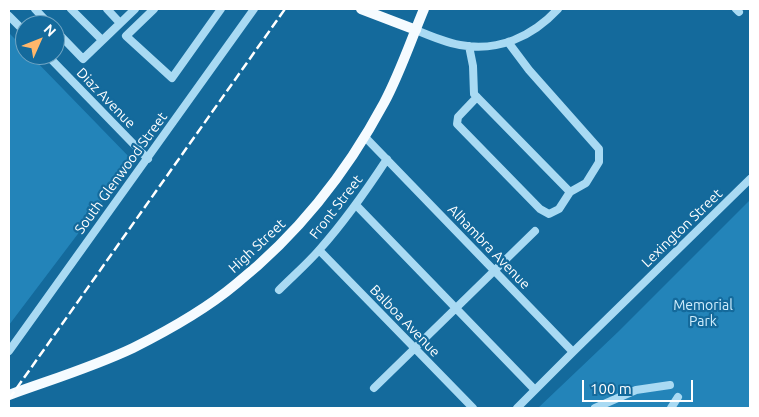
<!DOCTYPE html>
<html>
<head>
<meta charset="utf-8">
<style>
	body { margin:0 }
	#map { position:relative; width:759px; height:417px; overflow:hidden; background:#146a9c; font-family:Ubuntu,sans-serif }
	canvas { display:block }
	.frame { position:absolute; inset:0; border:10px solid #fff; pointer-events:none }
	.north { position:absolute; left:15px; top:15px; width:50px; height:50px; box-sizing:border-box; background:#146a9c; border:1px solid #72a6c4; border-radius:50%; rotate:46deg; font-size:14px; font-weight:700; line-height:20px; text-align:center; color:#fff }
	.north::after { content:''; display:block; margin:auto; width:18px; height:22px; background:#ffb76b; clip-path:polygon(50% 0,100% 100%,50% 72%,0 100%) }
	.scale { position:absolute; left:582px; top:380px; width:111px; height:22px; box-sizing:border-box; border:2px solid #fff; border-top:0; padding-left:6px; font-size:15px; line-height:18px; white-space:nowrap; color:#fff; -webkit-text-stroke:4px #146a9c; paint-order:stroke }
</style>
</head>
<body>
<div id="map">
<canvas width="759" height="417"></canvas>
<div class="frame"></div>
<div class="north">N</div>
<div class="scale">100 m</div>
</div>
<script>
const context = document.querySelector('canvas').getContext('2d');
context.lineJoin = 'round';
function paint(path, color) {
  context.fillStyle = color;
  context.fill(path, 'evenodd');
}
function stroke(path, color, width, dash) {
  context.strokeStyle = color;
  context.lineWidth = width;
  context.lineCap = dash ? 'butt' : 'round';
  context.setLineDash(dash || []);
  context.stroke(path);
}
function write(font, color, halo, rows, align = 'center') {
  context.font = font + ' Ubuntu,sans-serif';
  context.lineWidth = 4.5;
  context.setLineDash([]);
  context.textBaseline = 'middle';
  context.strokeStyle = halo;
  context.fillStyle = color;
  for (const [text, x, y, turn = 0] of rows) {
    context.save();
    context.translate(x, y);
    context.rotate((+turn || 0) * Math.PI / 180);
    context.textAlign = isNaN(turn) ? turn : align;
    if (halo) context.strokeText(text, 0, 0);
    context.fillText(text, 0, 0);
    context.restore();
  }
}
paint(new Path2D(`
	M 9,33 L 25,49 L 25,55 L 30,55 L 133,161 L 9,325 Z
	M 750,200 L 750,408 L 538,408 L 619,331 Z`), '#2384b9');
stroke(new Path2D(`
	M 35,9 L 50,25
	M 71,9 L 102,40
	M 107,9 L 120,23
	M 154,9 L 126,36 L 172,78 L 221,9
	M 736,9 L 739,12
	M 9,16 L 25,32
	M 55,30 L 83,59 L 135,9
	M 416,30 C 430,36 444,42 460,45 C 498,52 532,37 558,9
	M 469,46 L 473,66 L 474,94 L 570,192 L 586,183 L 599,162 L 599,149 L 529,70 L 508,42
	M 47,55 L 148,159
	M 477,97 L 458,117 L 457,124 L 540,209 L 549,214 L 559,209 L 570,192
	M 365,137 L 573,352
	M 356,205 L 535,390
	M 319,250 L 473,408
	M 279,290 C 293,276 308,263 320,249 C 345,221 366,191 387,159
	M 9,351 L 254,9
	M 374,388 L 535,231
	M 517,408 L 573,352 L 750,179
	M 595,408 L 636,390 L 670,385
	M 671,408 L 678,397`), '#a9daf3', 8);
stroke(new Path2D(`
	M 361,9 L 416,30
	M 9,395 C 50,380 93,367 133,348 C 169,330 205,310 236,284 C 297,235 347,172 384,103 C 400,73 411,40 424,9`), '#f5fbff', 10);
stroke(new Path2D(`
	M 9,399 L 285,9`), '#fff', 2.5, [9, 4]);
write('14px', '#fff', '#146a9c', [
	["Diaz Avenue",106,98,46],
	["South Glenwood Street",121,173,-54],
	["Front Street",336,207,-52],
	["Lexington Street",682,228,-44],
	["High Street",257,246,-43],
	["Alhambra Avenue",489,247,46],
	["Balboa Avenue",405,321,46]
]);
write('14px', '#d1eefd', '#146a9c', [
	["Memorial",703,305],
	["Park",703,321]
]);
</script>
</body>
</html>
